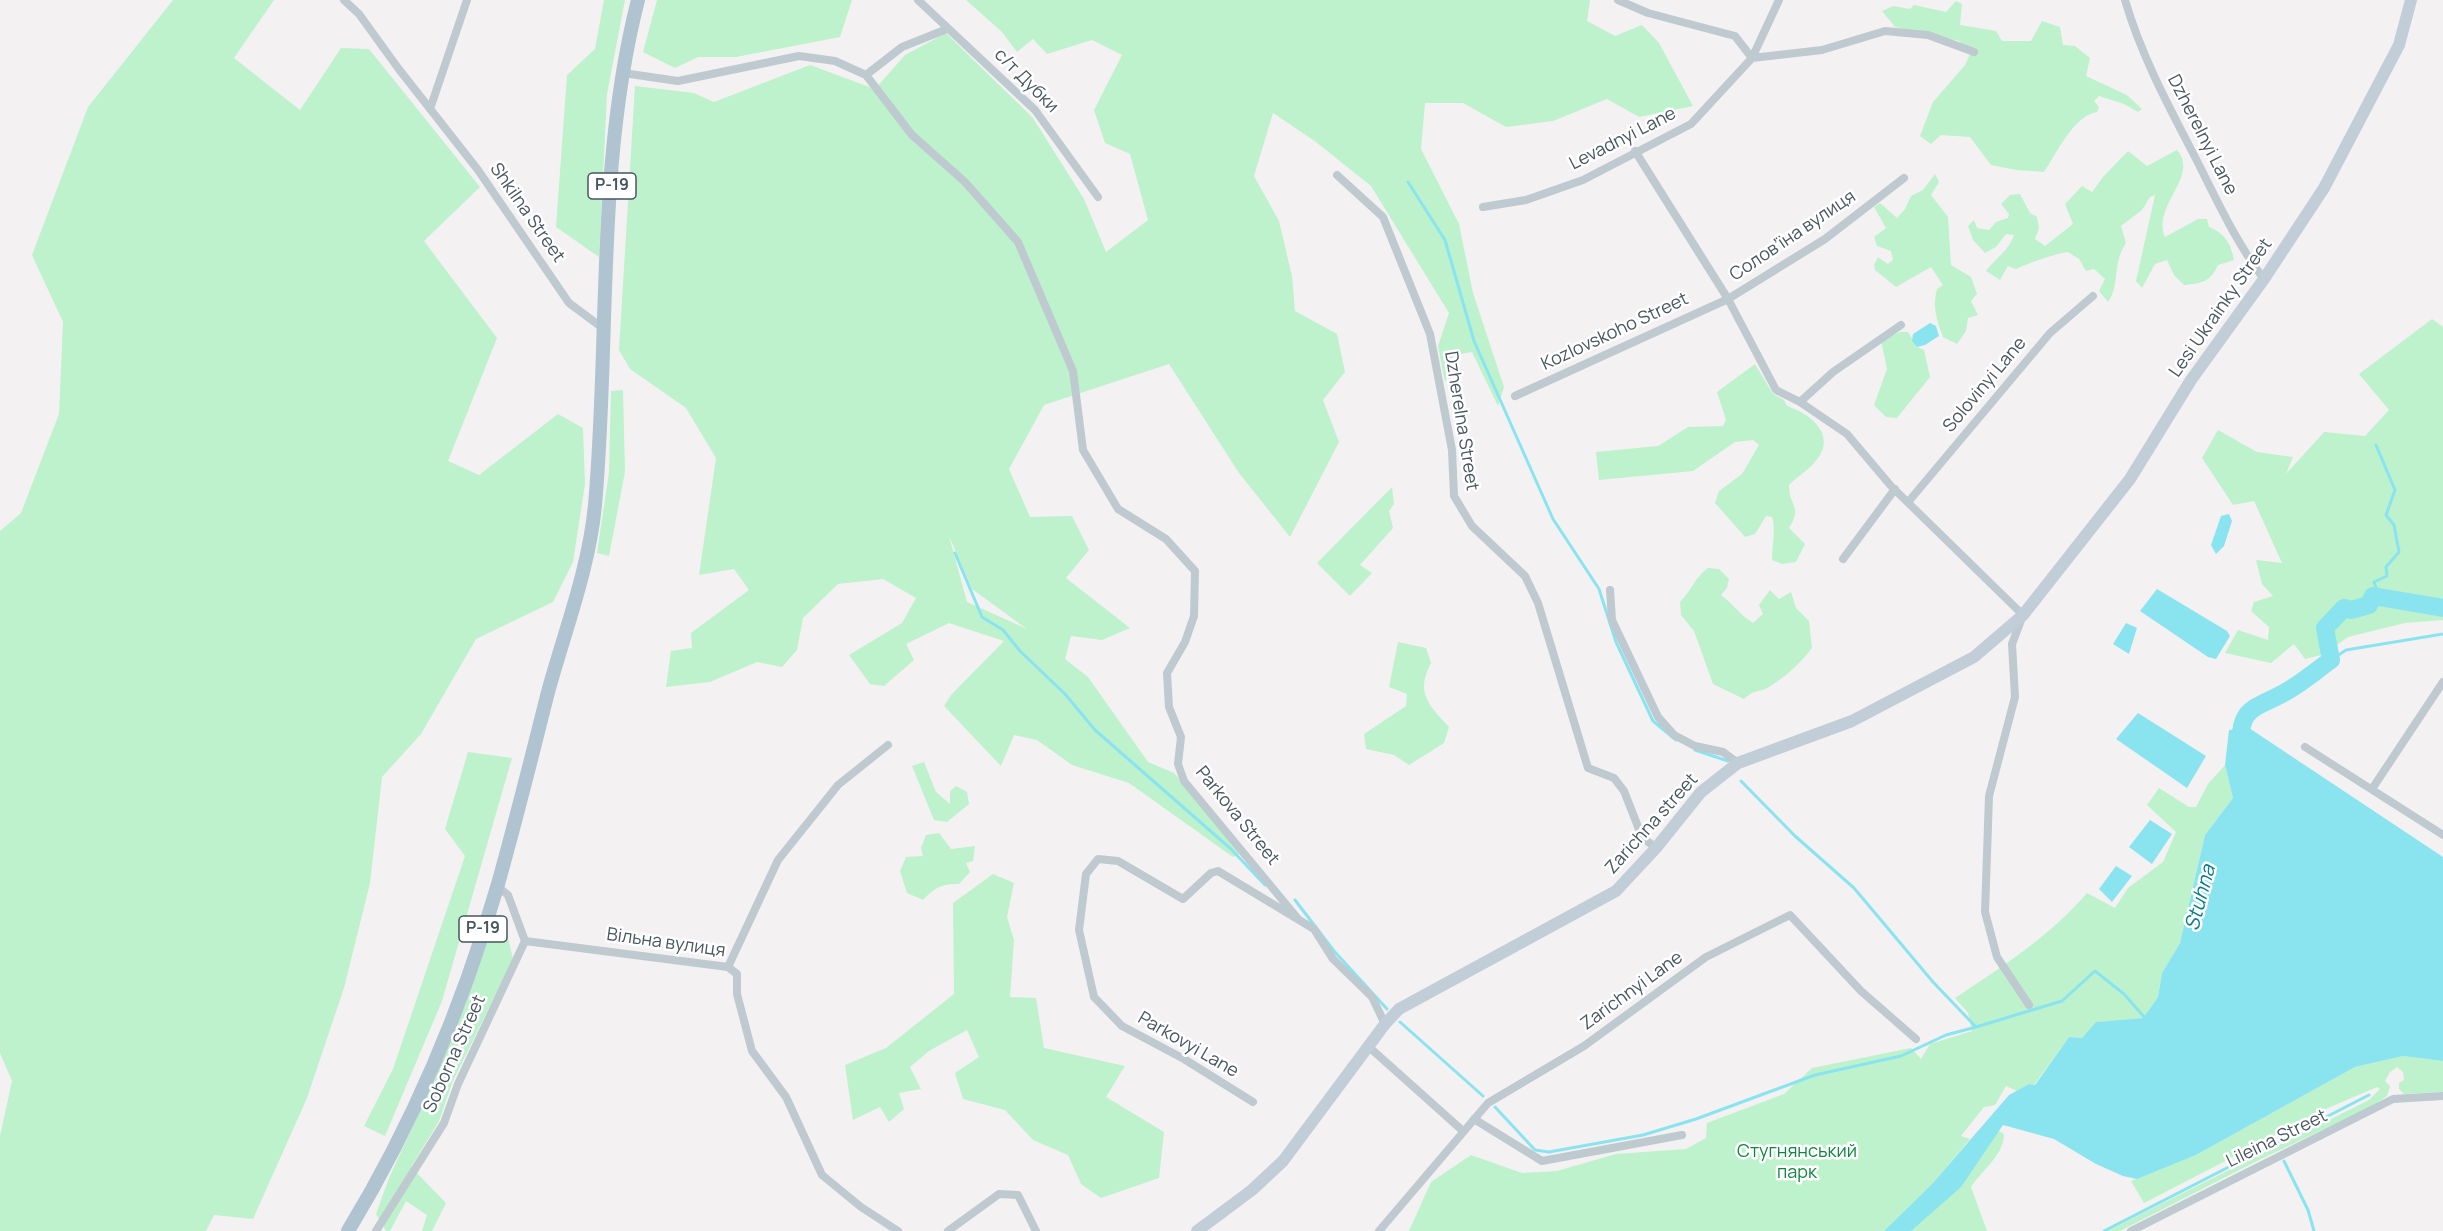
<!DOCTYPE html>
<html>
<head>
<meta charset="utf-8">
<style>
	body { margin:0 }
	canvas { display:block; background:#f3f1f1 }
</style>
</head>
<body>
<canvas width="2443" height="1231"></canvas>
<script>
const context = document.querySelector('canvas').getContext('2d');
context.lineJoin = 'round';
function paint(path, color) {
  context.fillStyle = color;
  context.fill(path, 'evenodd');
}
function stroke(path, color, width, dash) {
  context.strokeStyle = color;
  context.lineWidth = width;
  context.lineCap = dash ? 'butt' : 'round';
  context.setLineDash(dash || []);
  context.stroke(path);
}
function write(font, color, halo, rows, align = 'center') {
  context.font = font + ' Manrope,sans-serif';
  context.lineWidth = 5;
  context.setLineDash([]);
  context.textBaseline = 'middle';
  context.strokeStyle = halo;
  context.fillStyle = color;
  for (const [text, x, y, turn = 0] of rows) {
    context.save();
    context.translate(x, y);
    context.rotate((+turn || 0) * Math.PI / 180);
    context.textAlign = isNaN(turn) ? turn : align;
    if (halo) context.strokeText(text, 0, 0);
    context.fillText(text, 0, 0);
    context.restore();
  }
}
paint(new Path2D(`
	M 173,0 L 274,0 L 234,58 L 300,110 L 341,48 L 369,49 L 480,187 L 424,241 L 497,338 L 448,461 L 479,475 L 558,414 L 583,428 L 585,484 L 573,562 L 553,602 L 476,639 L 421,734 L 382,777 L 370,883 L 344,988 L 307,1098 L 253,1219 L 214,1215 L 206,1231 L 0,1231 L 0,1136 L 12,1081 L 0,1053 L 0,531 L 21,513 L 59,414 L 63,322 L 32,255 L 88,107 Z
	M 604,0 L 625,0 L 607,94 L 599,257 L 556,227 L 567,75 L 595,49 Z
	M 657,0 L 852,0 L 840,37 L 736,57 L 698,57 L 675,68 L 643,52 Z
	M 966,0 L 1590,0 L 1587,21 L 1615,36 L 1642,25 L 1659,43 L 1693,106 L 1639,117 L 1607,99 L 1553,121 L 1506,127 L 1463,103 L 1425,103 L 1421,149 L 1459,224 L 1473,293 L 1504,387 L 1498,406 L 1472,352 L 1453,355 L 1445,383 L 1438,346 L 1449,313 L 1371,186 L 1316,142 L 1273,113 L 1254,176 L 1279,221 L 1292,276 L 1295,311 L 1337,334 L 1345,372 L 1323,400 L 1339,442 L 1290,537 L 1239,473 L 1169,364 L 1044,405 L 1009,469 L 1030,517 L 1072,516 L 1089,550 L 1066,578 L 1130,628 L 1102,640 L 1071,636 L 1065,659 L 1088,677 L 1148,762 L 1174,773 L 1242,853 L 1233,857 L 1129,783 L 1072,765 L 1037,740 L 1014,735 L 1001,766 L 944,706 L 951,695 L 1004,641 L 949,623 L 906,644 L 914,660 L 884,686 L 870,684 L 849,655 L 902,623 L 916,598 L 883,579 L 838,584 L 803,618 L 797,650 L 782,667 L 757,662 L 710,682 L 666,687 L 671,651 L 692,648 L 691,633 L 749,590 L 734,569 L 699,575 L 716,458 L 686,408 L 630,369 L 619,350 L 635,86 L 694,93 L 714,102 L 810,65 L 875,89 L 905,55 L 946,33 L 1033,118 L 1084,199 L 1106,252 L 1148,220 L 1130,154 L 1105,143 L 1094,110 L 1122,55 L 1092,40 L 1047,54 L 1033,39 L 1017,52 L 1002,32 ZM 949,536 L 972,589 L 1027,629 L 967,602 Z
	M 1956,1 L 1962,4 L 1960,25 L 1996,31 L 2002,41 L 2031,41 L 2042,21 L 2060,27 L 2063,45 L 2075,46 L 2090,58 L 2086,76 L 2127,95 L 2142,109 L 2138,112 L 2124,104 L 2099,96 L 2094,101 L 2099,107 L 2097,112 C 2073,116 2057,153 2044,172 L 2016,170 L 1991,165 L 1970,137 L 1941,135 L 1931,144 L 1920,136 L 1933,102 L 1965,65 L 1971,52 L 1959,41 L 1895,27 L 1882,11 L 1893,6 L 1910,9 L 1914,5 L 1946,12 Z
	M 2177,150 C 2200,176 2152,205 2165,237 L 2198,219 L 2207,219 L 2209,227 C 2225,233 2231,244 2234,260 L 2218,265 C 2210,282 2203,283 2184,285 L 2174,275 L 2167,260 L 2155,264 L 2142,288 L 2136,281 L 2155,195 L 2150,197 L 2142,210 L 2121,226 L 2126,243 C 2112,264 2120,286 2108,302 L 2099,291 L 2105,279 L 2094,269 L 2086,271 L 2079,259 L 2068,252 C 2057,253 2026,264 2016,269 L 2008,266 L 2000,280 L 1986,271 C 1995,259 2010,249 2014,235 L 2006,234 L 1996,247 L 1985,253 L 1973,240 L 1968,226 L 1974,220 L 1977,228 L 1989,230 L 1996,222 L 2008,218 L 2009,214 L 2001,204 L 2010,195 L 2020,194 L 2030,213 L 2037,217 L 2039,228 L 2035,239 L 2045,246 L 2073,224 L 2065,204 L 2082,186 L 2092,192 L 2103,177 L 2128,151 L 2147,166 Z
	M 1935,174 L 1939,182 L 1931,195 L 1948,217 L 1951,265 L 1971,277 L 1977,294 L 1971,301 L 1978,315 L 1968,318 L 1966,331 L 1957,344 L 1943,337 C 1937,321 1932,307 1937,289 L 1943,285 L 1931,267 L 1896,287 L 1875,270 L 1874,265 L 1878,257 L 1888,264 L 1893,260 L 1891,251 L 1877,246 L 1874,237 L 1886,228 L 1874,207 L 1880,203 L 1897,218 L 1905,209 L 1911,196 L 1923,190 Z
	M 2432,319 L 2443,327 L 2443,620 L 2405,623 L 2348,637 L 2325,654 L 2305,659 L 2294,644 L 2271,663 L 2225,653 L 2238,630 L 2268,640 L 2269,627 L 2251,611 L 2254,602 L 2273,596 L 2262,584 L 2256,560 L 2282,563 L 2254,501 L 2233,505 L 2202,458 L 2218,430 L 2257,452 L 2293,457 L 2286,474 L 2324,432 L 2365,436 L 2389,410 L 2359,374 Z
	M 1900,332 L 1908,332 L 1917,347 L 1924,350 L 1930,377 L 1897,418 L 1886,417 L 1874,405 L 1887,369 L 1881,340 Z
	M 1755,364 L 1773,394 L 1784,400 L 1787,406 C 1812,414 1839,437 1814,463 C 1807,471 1797,477 1789,485 C 1789,507 1803,506 1789,528 L 1805,544 L 1796,562 L 1782,564 L 1772,560 C 1772,547 1776,527 1772,517 L 1766,516 L 1755,534 L 1745,537 L 1715,503 L 1719,491 L 1742,474 L 1759,445 L 1753,440 L 1735,442 L 1693,471 L 1599,480 L 1596,452 L 1658,446 L 1688,427 L 1723,426 L 1726,420 L 1717,392 Z
	M 623,390 L 625,472 L 609,556 L 597,553 L 609,472 L 611,391 Z
	M 1392,487 L 1394,504 L 1389,511 L 1393,528 L 1360,565 L 1372,573 L 1350,596 L 1317,563 Z
	M 1708,568 L 1719,569 L 1729,579 L 1727,588 L 1721,595 C 1733,604 1740,615 1753,623 L 1763,614 L 1759,605 L 1770,590 L 1779,599 L 1791,592 L 1796,608 L 1809,621 L 1812,648 C 1801,663 1785,677 1769,687 C 1759,693 1756,688 1744,699 L 1713,684 L 1694,631 L 1681,615 L 1680,602 C 1691,591 1696,576 1708,568 Z
	M 1398,642 L 1426,648 L 1431,663 C 1415,693 1429,705 1449,727 L 1444,743 L 1409,765 L 1394,755 L 1366,749 L 1364,734 L 1406,706 L 1407,694 L 1389,687 Z
	M 468,752 L 512,758 L 442,1001 L 385,1136 L 364,1126 L 393,1069 L 465,856 L 445,829 Z
	M 924,762 L 936,792 L 950,804 L 950,791 L 956,786 L 967,792 L 969,804 L 947,822 L 934,820 L 912,766 Z
	M 2225,765 L 2233,798 L 2205,835 L 2180,943 L 2162,973 L 2158,997 L 2143,1018 L 2097,1022 L 2082,1038 L 2069,1037 L 2034,1085 L 2029,1084 L 2017,1091 L 2006,1086 L 1995,1105 L 1984,1107 L 1961,1136 L 1970,1139 L 1932,1184 L 1884,1231 L 1409,1231 L 1431,1182 L 1471,1155 L 1522,1173 L 1557,1171 L 1616,1154 L 1686,1149 L 1706,1138 L 1707,1123 L 1784,1094 L 1812,1068 L 1911,1048 L 1921,1059 L 1930,1044 L 1972,1031 L 1968,1013 L 1955,998 C 2002,967 2050,936 2087,893 L 2115,908 L 2128,888 L 2163,862 L 2176,832 L 2147,805 L 2159,788 L 2189,807 L 2196,807 L 2208,784 Z
	M 939,833 L 951,849 L 975,846 L 973,861 L 966,863 L 970,872 L 959,884 C 942,883 934,888 923,900 L 907,893 L 900,871 L 906,857 L 923,856 L 921,848 L 926,835 Z
	M 993,874 L 1014,883 L 1007,917 L 1014,940 L 1010,997 L 1036,998 L 1044,1048 L 1125,1066 L 1106,1097 L 1164,1132 L 1159,1178 L 1101,1198 L 1081,1184 L 1068,1155 L 1033,1140 L 1005,1110 L 963,1099 L 955,1073 L 979,1057 L 967,1030 L 929,1051 L 910,1067 L 921,1089 L 899,1093 L 904,1109 L 889,1122 L 880,1107 L 853,1120 L 845,1065 L 886,1048 L 954,994 L 953,903 Z
	M 496,918 L 504,921 L 513,959 L 452,1083 L 439,1121 L 411,1167 L 446,1203 L 432,1231 L 422,1231 L 427,1215 L 406,1201 L 390,1231 L 386,1231 L 376,1214 L 389,1178 L 440,1067 Z
	M 2403,1056 L 2443,1061 L 2443,1092 L 2404,1094 L 2399,1089 L 2399,1083 L 2404,1080 L 2403,1072 L 2397,1067 L 2390,1072 L 2385,1081 L 2390,1086 L 2387,1096 L 2369,1108 L 2259,1160 L 2120,1231 L 2107,1231 L 2369,1100 L 2380,1089 L 2377,1087 L 2328,1108 L 2144,1203 L 2131,1181 L 2196,1155 L 2355,1067 Z
	M 1999,1131 L 2004,1134 C 2004,1155 1982,1170 1971,1187 L 1987,1231 L 1905,1231 L 1991,1136 Z`), '#bef2cd');
paint(new Path2D(`
	M 1930,323 L 1936,326 L 1939,336 L 1925,345 L 1917,347 L 1912,341 L 1913,334 Z
	M 2229,514 L 2232,521 L 2224,546 L 2216,554 L 2211,545 L 2221,516 Z
	M 2157,589 L 2227,631 L 2230,636 L 2216,659 L 2208,657 L 2140,611 Z
	M 2126,623 L 2137,628 L 2129,654 L 2113,644 Z
	M 2138,713 L 2206,756 L 2187,788 L 2116,739 Z
	M 2249,728 L 2443,857 L 2443,1061 L 2403,1056 L 2355,1067 L 2196,1155 L 2137,1179 L 2123,1176 L 2096,1164 L 2054,1139 L 2003,1125 L 1961,1187 L 1911,1231 L 1884,1231 L 1932,1184 L 2009,1095 L 2029,1084 L 2035,1085 L 2069,1037 L 2082,1038 L 2096,1022 L 2143,1018 L 2158,997 L 2162,973 L 2180,943 L 2205,835 L 2233,798 L 2225,765 L 2229,730 Z
	M 2150,820 L 2172,834 L 2152,864 L 2129,847 Z
	M 2116,866 L 2132,876 L 2112,902 L 2099,889 Z`), '#8ae4f0');
stroke(new Path2D(`
	M 1408,182 L 1445,240 L 1474,341 L 1553,519 L 1599,589 L 1616,642 L 1653,721 L 1676,740
	M 955,553 L 982,617 L 1003,630 L 1020,651 L 1065,694 L 1095,730 L 1231,849 L 1265,885
	M 2373,596 L 2370,592 L 2376,588 L 2374,582 L 2387,576 L 2386,567 L 2399,552 L 2394,525 L 2386,515 L 2395,490 L 2376,445
	M 2331,660 L 2346,650 L 2443,634
	M 1695,750 L 1728,761
	M 1741,781 L 1795,836 L 1854,888 L 1933,982 L 1976,1027 L 2062,1001 L 2095,971 L 2124,994 L 2145,1018
	M 1295,900 L 1334,951 L 1387,1009
	M 1400,1022 L 1483,1096
	M 1495,1107 L 1535,1150 L 1549,1152 L 1643,1135 L 1696,1119 L 1815,1075 L 1901,1056 L 1946,1035 L 1976,1027
	M 2284,1161 L 2308,1210 L 2314,1231
	M 2104,1231 L 2369,1095`), '#8ae4f0', 3);
stroke(new Path2D(`
	M 2241,752 C 2237,704 2256,710 2289,690 C 2304,681 2317,670 2331,660 L 2325,628 L 2344,608 L 2351,610 L 2369,605 L 2373,596 L 2443,608`), '#8ae4f0', 18);
stroke(new Path2D(`
	M 344,0 L 359,14 L 398,68 L 478,170 L 569,303 L 604,329
	M 918,0 L 1035,110 L 1098,197
	M 1618,0 L 1648,13 L 1735,36 L 1752,58
	M 2125,0 C 2141,55 2168,105 2194,155 C 2216,198 2235,241 2264,279
	M 1752,58 L 1822,50 L 1885,31 L 1928,35 L 1974,52
	M 623,73 L 678,81 L 799,56 L 835,61 L 866,75 L 902,47 L 947,29
	M 866,75 L 912,135 L 965,182 L 1018,242 L 1073,371 L 1083,450 L 1118,509 L 1166,539 L 1195,571 L 1194,616 L 1185,642 L 1167,673 L 1169,707 L 1181,737 L 1178,764 L 1184,781 L 1299,920
	M 430,109 L 467,0
	M 1635,151 L 1728,299 L 1776,390 L 1800,402 L 1847,434 L 1891,486 L 2023,615 L 2012,644 L 2015,697 L 1989,796 L 1985,912 L 1997,957 L 2029,1005
	M 1337,175 L 1383,217 L 1430,334 L 1452,450 L 1454,496 L 1472,526 L 1525,576 L 1538,603 L 1588,768 L 1614,778 L 1624,791 L 1642,837 L 1656,848
	M 1483,207 L 1526,200 L 1583,180 L 1691,124 L 1752,58 L 1779,0
	M 1515,396 L 1728,299 L 1825,239 L 1904,178
	M 1800,402 L 1833,372 L 1901,325
	M 1909,501 L 2050,333 L 2093,296
	M 1843,559 L 1895,489
	M 1610,590 L 1612,620 L 1658,717 L 1674,735 L 1695,746 L 1723,752 L 1738,763
	M 2305,747 L 2443,835
	M 2372,789 L 2443,682
	M 525,941 L 728,967 L 737,974 L 737,994 L 752,1051 L 786,1097 L 822,1175 L 861,1207 L 898,1231
	M 728,967 L 778,860 L 838,785 L 888,745
	M 1369,1047 L 1463,1131
	M 1253,1102 L 1184,1059 L 1122,1026 L 1094,997 L 1079,930 L 1086,874 L 1098,859 L 1118,861 L 1183,899 L 1211,873 L 1218,871 L 1314,929 L 1333,959 L 1372,997 L 1385,1024
	M 1474,1119 L 1542,1161 L 1682,1135
	M 376,1231 L 444,1123 L 458,1084 L 525,941 L 508,895 L 497,886
	M 948,1231 L 999,1194 L 1018,1195 L 1036,1231
	M 1379,1231 L 1488,1103 L 1584,1046 L 1706,957 L 1790,915 L 1861,991 L 1916,1039
	M 2131,1231 L 2393,1099 L 2443,1096`), '#becad0', 8);
stroke(new Path2D(`
	M 1197,1231 L 1252,1190 L 1283,1161 L 1385,1024 L 1399,1009 L 1616,891 L 1656,848 L 1701,792 L 1738,763 L 1852,721 L 1974,657 L 2023,615 L 2130,479 L 2191,380 L 2264,279 L 2324,188 L 2399,45 L 2411,0`), '#c1ced8', 12);
stroke(new Path2D(`
	M 348,1231 C 413,1124 463,1005 498,884 C 516,820 532,756 548,692 C 565,630 589,569 595,505 C 610,337 596,164 638,0`), '#afc3d0', 14);
for (const [x, y, w] of [
	[612,186,48],
	[483,929,48]
]) {
  const box = new Path2D();
  box.roundRect(x - w / 2, y - 13, w, 26, 4.5);
  context.fillStyle = '#fff';
  context.fill(box);
  stroke(box, '#48565f', 1.5);
}
write('bold 16px', '#48565f', null, [
	["Р-19",612,186],
	["Р-19",483,929]
]);
write('18px', '#48565f', '#fff', [
	["с/т Дубки",1026,81,45],
	["Dzherelnyi Lane",2202,135,63],
	["Levadnyi Lane",1623,139,-27],
	["Shkilna Street",527,213,55],
	["Соловʼїна вулиця",1793,236,-34],
	["Lesi Ukrainky Street",2221,308,-55],
	["Kozlovskoho Street",1615,332,-25],
	["Solovinyi Lane",1985,385,-50],
	["Dzherelna Street",1461,421,81],
	["Parkova Street",1237,816,51],
	["Zarichna street",1652,824,-48],
	["Вільна вулиця",666,943,8],
	["Zarichnyi Lane",1632,991,-36],
	["Parkovyi Lane",1188,1045,30],
	["Soborna Street",455,1054,-66],
	["Lileina Street",2277,1139,-26]
]);
write('18px', '#138542', '#fff', [
	["Стугнянський",1797,1152],
	["парк",1797,1173]
]);
write('italic 20px', '#097c8a', '#fff', [
	["Stuhna",2201,898,-75]
]);
</script>
</body>
</html>
